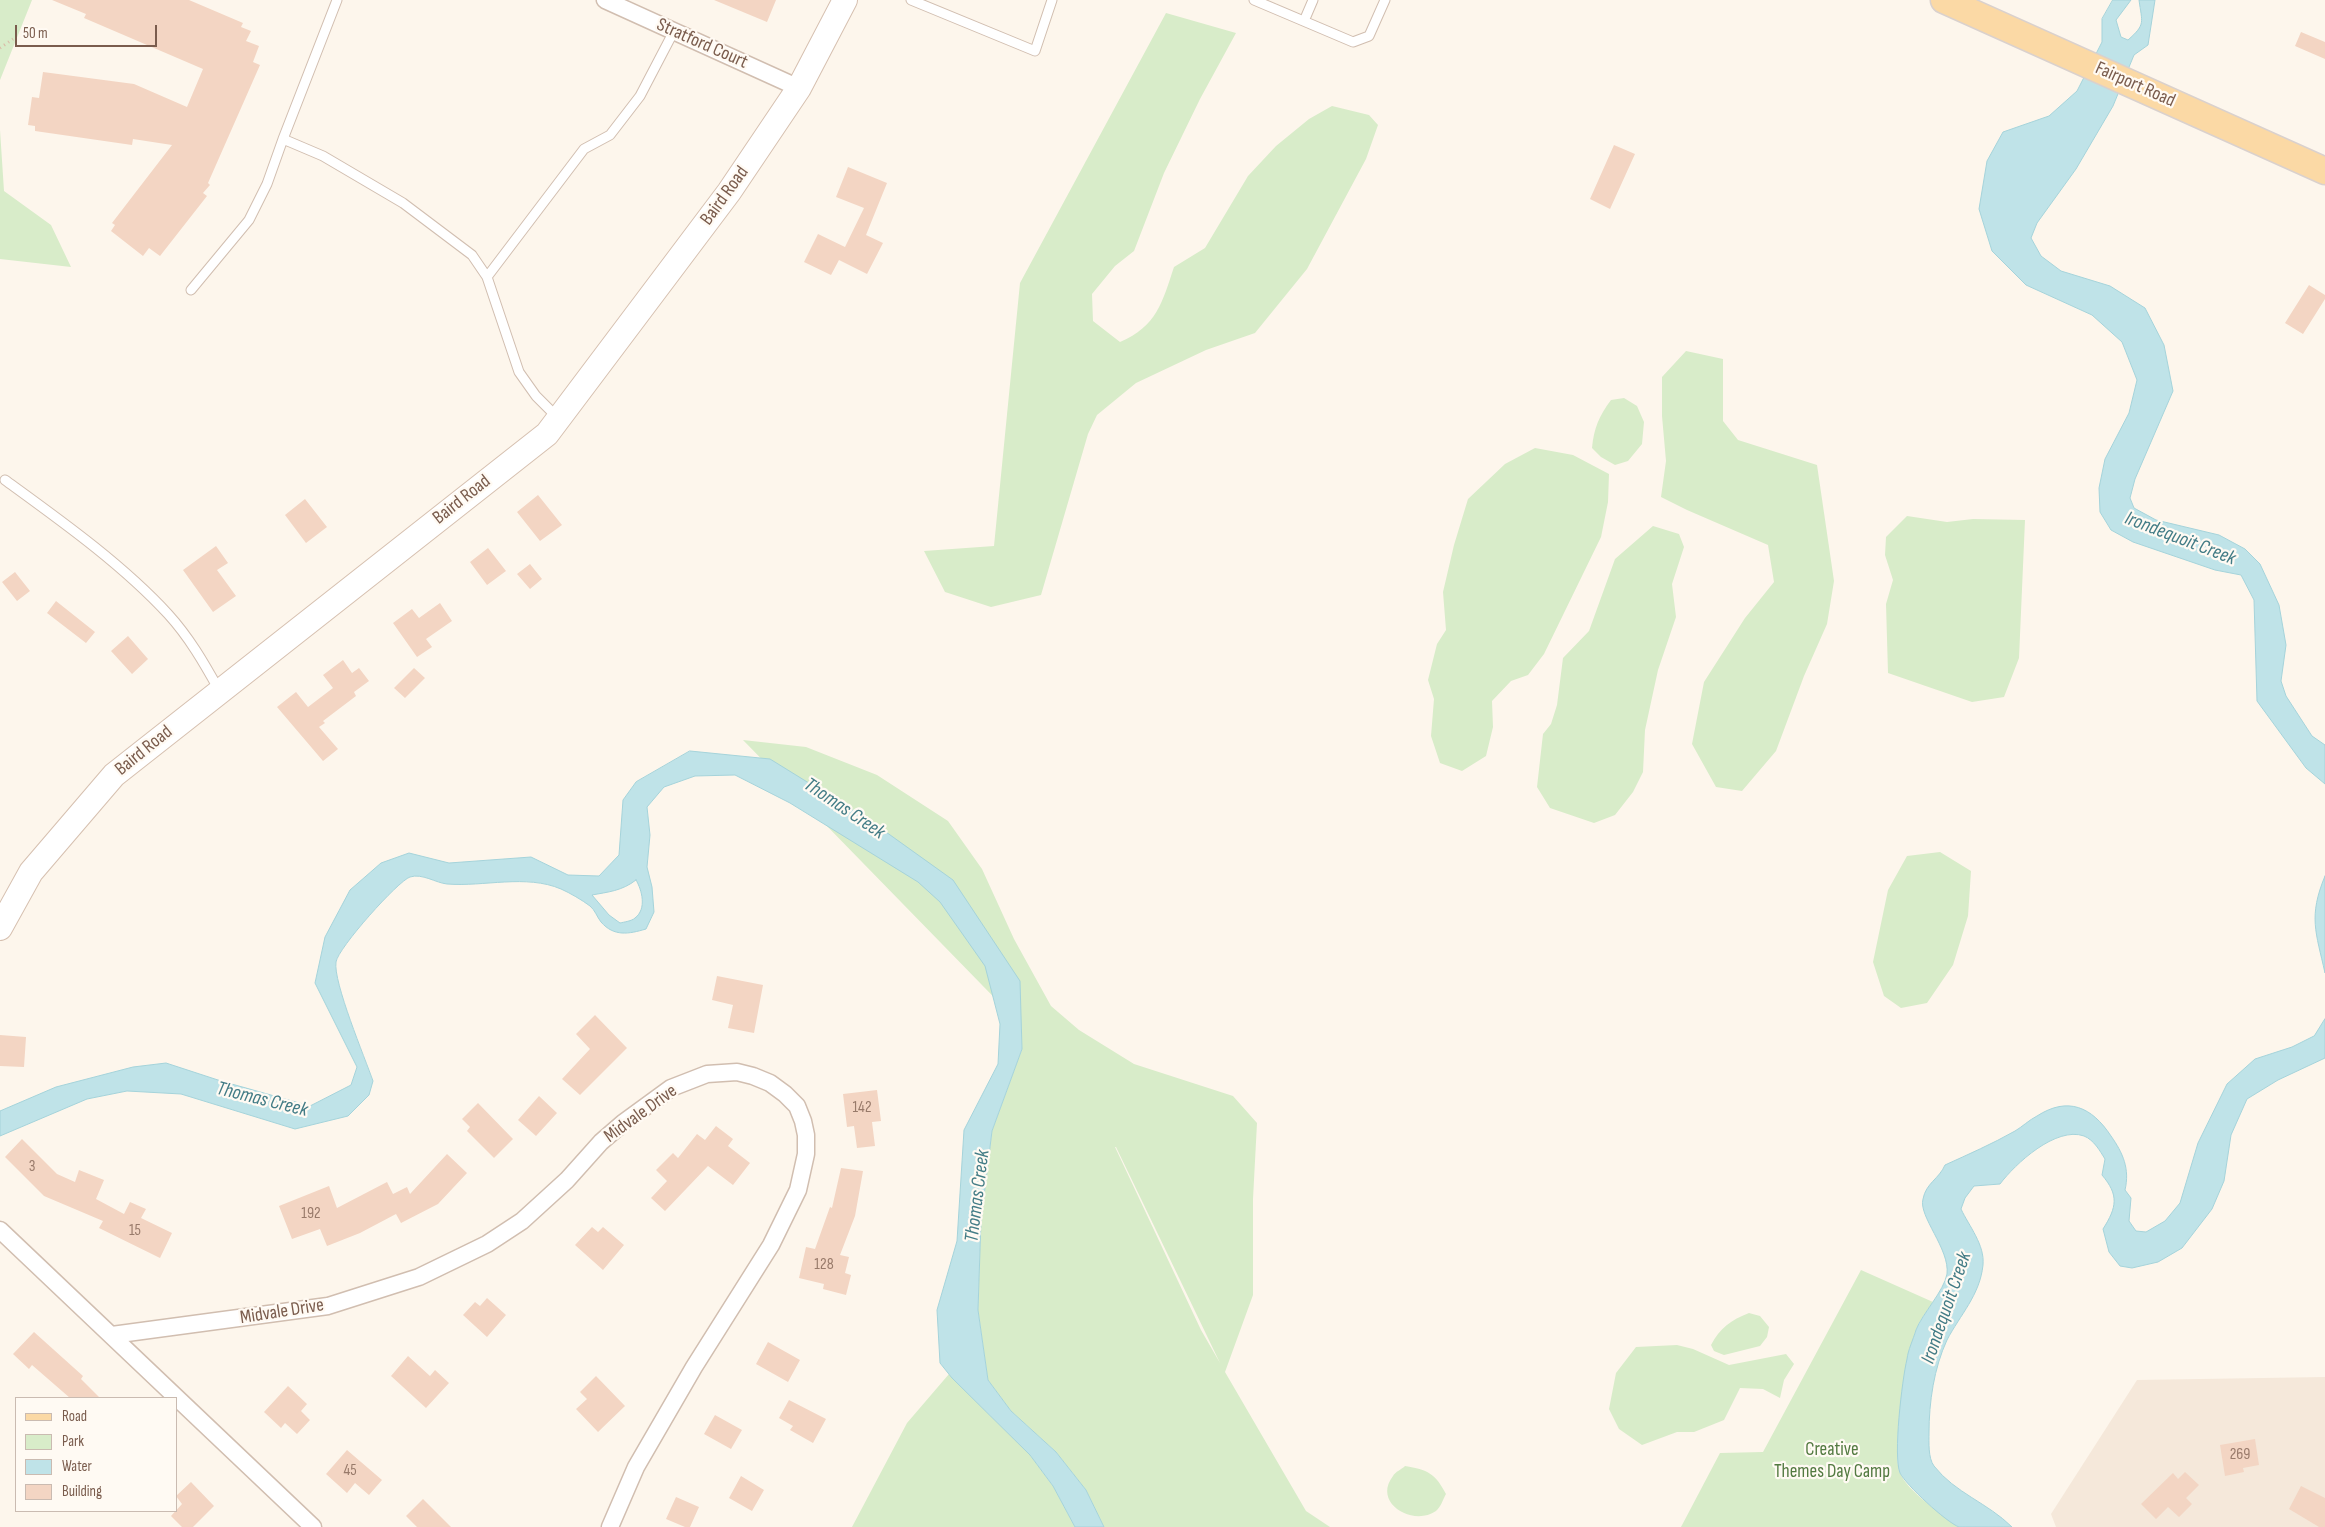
<!DOCTYPE html>
<html>
<head>
<meta charset="utf-8">
<style>
	body { margin:0 }
	#map { position:relative; width:2325px; height:1527px; overflow:hidden; background:#fdf6ec; font-family:"Sofia Sans Condensed",sans-serif }
	canvas { display:block }
	.legend { position:absolute; left:15px; top:1397px; width:162px; height:115px; box-sizing:border-box; background:#fffaf3; border:1px solid #cabbb1; margin:0; padding:6px 9px; list-style:none; font-size:15px; color:#7a5c4d }
	.legend li { display:flex; align-items:center; gap:10px; height:25px }
	.legend b { width:25px; border:1px solid #cabbb1 }
	.scale { position:absolute; left:15px; top:25px; width:142px; height:22px; box-sizing:border-box; border:2px solid #7a5c4d; border-top:0; padding-left:6px; font-size:15px; line-height:18px; white-space:nowrap; color:#7a5c4d; -webkit-text-stroke:4px #fffaf3; paint-order:stroke }
</style>
</head>
<body>
<div id="map">
<canvas width="2325" height="1527"></canvas>
<ul class="legend">
<li><b style="height:6px;background:#fbd9a5"></b>Road</li>
<li><b style="height:14px;background:#d8ecc9"></b>Park</li>
<li><b style="height:14px;background:#bfe3e8"></b>Water</li>
<li><b style="height:14px;background:#f3d5c3"></b>Building</li>
</ul>
<div class="scale">50 m</div>
</div>
<script>
const context = document.querySelector('canvas').getContext('2d');
context.lineJoin = 'round';
function paint(path, color) {
  context.fillStyle = color;
  context.fill(path, 'evenodd');
}
function stroke(path, color, width, dash) {
  context.strokeStyle = color;
  context.lineWidth = width;
  context.lineCap = dash ? 'butt' : 'round';
  context.setLineDash(dash || []);
  context.stroke(path);
}
function write(font, color, halo, rows, align = 'center') {
  context.font = font + ' "Sofia Sans Condensed",sans-serif';
  context.lineWidth = 4.5;
  context.setLineDash([]);
  context.textBaseline = 'middle';
  context.strokeStyle = halo;
  context.fillStyle = color;
  for (const [text, x, y, turn = 0] of rows) {
    context.save();
    context.translate(x, y);
    context.rotate((+turn || 0) * Math.PI / 180);
    context.textAlign = isNaN(turn) ? turn : align;
    if (halo) context.strokeText(text, 0, 0);
    context.fillText(text, 0, 0);
    context.restore();
  }
}
paint(new Path2D(`
	M 2325,1377 L 2325,1527 L 2056,1527 L 2051,1514 L 2137,1380 Z`), '#f5e8da');
paint(new Path2D(`
	M 0,0 L 32,0 L 0,80 Z
	M 1166,13 L 1236,33 L 1200,99 L 1164,173 L 1134,251 L 1115,266 L 1092,294 L 1093,321 L 1120,342 C 1157,326 1162,303 1174,267 L 1205,248 L 1248,176 L 1276,146 L 1309,119 L 1332,106 L 1369,115 L 1378,125 L 1366,159 L 1307,269 L 1255,333 L 1206,350 L 1136,383 L 1097,415 L 1088,434 L 1041,595 L 991,607 L 945,592 L 924,551 L 994,546 L 1020,283 Z
	M 0,130 L 4,191 L 51,225 L 71,267 L 0,259 Z
	M 1686,351 L 1723,359 L 1723,421 L 1738,440 L 1817,465 L 1834,581 L 1827,624 L 1804,676 L 1776,751 L 1742,791 L 1716,787 L 1692,744 L 1704,682 L 1745,618 L 1774,582 L 1768,545 L 1687,510 L 1661,497 L 1666,461 L 1662,416 L 1662,377 Z
	M 1624,398 L 1637,406 L 1644,422 L 1642,444 L 1628,461 L 1615,465 L 1601,457 L 1592,448 C 1594,428 1599,416 1611,400 Z
	M 1535,448 L 1573,455 L 1609,474 L 1608,502 L 1601,537 L 1544,654 L 1528,675 L 1511,681 L 1492,701 L 1493,727 L 1486,756 L 1462,771 L 1440,763 L 1431,736 L 1434,699 L 1428,680 L 1437,644 L 1446,630 L 1443,592 L 1454,545 L 1468,499 L 1505,464 Z
	M 1907,516 L 1947,522 L 1973,519 L 2025,520 L 2019,658 L 2004,697 L 1972,702 L 1888,673 L 1886,604 L 1893,580 L 1885,555 L 1886,537 Z
	M 1653,526 L 1679,534 L 1684,547 L 1672,584 L 1676,617 L 1658,670 L 1645,730 L 1643,772 L 1633,792 L 1615,815 L 1594,823 L 1550,808 L 1537,787 L 1543,734 L 1551,724 L 1557,705 L 1563,658 L 1589,631 L 1615,559 Z
	M 743,740 L 806,747 L 877,775 L 948,821 L 982,869 L 1014,939 L 1051,1006 L 1079,1030 L 1134,1064 L 1233,1096 L 1257,1123 L 1253,1199 L 1253,1295 L 1225,1372 L 1306,1511 L 1330,1527 L 1104,1527 L 1086,1490 L 1056,1452 L 1011,1411 L 988,1380 L 978,1310 L 981,1220 L 992,1131 L 1022,1049 L 1021,1025 ZM 1115,1147 L 1116,1147 L 1220,1363 L 1201,1330 Z
	M 1940,852 L 1971,871 L 1968,916 L 1953,965 L 1927,1003 L 1901,1008 L 1884,996 L 1873,962 L 1888,890 L 1907,856 Z
	M 1861,1270 L 1933,1302 C 1928,1310 1920,1319 1917,1328 C 1908,1353 1891,1449 1900,1473 C 1908,1492 1942,1514 1959,1527 L 1681,1527 L 1720,1453 L 1763,1452 Z
	M 1749,1313 L 1760,1316 L 1769,1327 L 1767,1337 L 1760,1346 L 1724,1355 L 1714,1351 L 1711,1345 C 1720,1328 1731,1320 1749,1313 Z
	M 1677,1345 L 1693,1349 L 1729,1365 L 1786,1354 L 1794,1364 L 1784,1380 L 1780,1398 L 1763,1389 L 1740,1388 L 1724,1420 L 1694,1432 L 1677,1432 L 1642,1445 L 1619,1429 L 1609,1409 L 1616,1373 L 1636,1347 Z
	M 949,1374 L 1030,1455 L 1053,1486 L 1075,1527 L 852,1527 L 907,1423 Z
	M 1405,1466 C 1428,1470 1435,1473 1446,1494 C 1443,1499 1441,1507 1436,1511 C 1413,1527 1372,1503 1393,1476 C 1395,1472 1402,1469 1405,1466 Z`), '#d8ecc9');
const water = new Path2D(`
	M 2113,0 L 2131,0 L 2116,20 L 2121,37 L 2128,40 C 2146,24 2142,23 2139,0 L 2155,0 L 2148,45 L 2134,55 L 2113,106 L 2076,169 L 2037,223 L 2031,238 L 2041,256 L 2061,271 L 2110,286 L 2145,308 L 2164,345 L 2173,391 L 2135,479 L 2130,498 L 2134,508 L 2156,520 L 2219,535 L 2245,549 L 2260,564 L 2279,605 L 2286,645 L 2281,681 L 2286,696 L 2312,736 L 2325,745 L 2325,784 L 2306,768 L 2257,701 L 2254,600 L 2241,575 L 2215,570 L 2133,542 L 2111,530 L 2100,512 L 2099,488 L 2105,459 L 2129,413 L 2137,380 L 2122,342 L 2092,315 L 2026,285 L 1992,251 L 1979,209 L 1987,161 L 2003,132 L 2049,116 L 2077,91 L 2102,42 L 2102,19 Z
	M 690,751 L 770,759 L 872,822 L 953,880 L 1020,981 L 1022,1049 L 992,1131 L 981,1220 L 978,1310 L 988,1380 L 1011,1411 L 1056,1452 L 1086,1490 L 1104,1527 L 1075,1527 L 1053,1486 L 1030,1455 L 952,1378 L 940,1363 L 937,1310 L 957,1241 L 964,1130 L 998,1064 L 1000,1024 L 985,966 L 940,902 L 918,882 L 790,803 L 735,775 L 695,776 L 664,787 L 647,807 L 650,835 L 647,867 L 652,887 L 654,912 L 646,929 C 629,934 614,937 601,922 C 597,917 595,910 590,906 C 582,900 570,893 561,889 C 526,874 484,887 447,884 C 436,883 422,873 410,877 C 398,881 338,948 336,962 C 333,982 365,1058 373,1081 L 369,1095 L 348,1116 L 295,1129 L 181,1094 L 127,1091 L 87,1099 L 0,1136 L 0,1111 L 56,1087 L 133,1067 L 166,1063 L 221,1081 L 310,1106 L 351,1085 L 357,1067 L 315,983 L 325,937 L 350,890 L 381,863 L 409,853 L 449,863 L 531,857 L 568,875 L 599,876 L 619,855 L 623,800 L 636,782 ZM 636,880 C 642,890 647,909 635,918 C 632,921 624,922 620,923 L 609,915 L 592,895 C 608,892 622,891 636,880 Z
	M 2325,876 L 2325,973 C 2316,932 2308,917 2325,876 Z
	M 2325,1019 L 2325,1058 L 2278,1080 L 2247,1099 L 2231,1135 L 2224,1181 L 2212,1209 L 2182,1248 L 2158,1262 L 2132,1268 L 2120,1266 L 2109,1252 L 2103,1229 C 2117,1207 2119,1195 2102,1175 L 2105,1159 C 2100,1151 2094,1140 2084,1136 C 2056,1126 2015,1164 2000,1184 L 1974,1186 L 1965,1198 L 1961,1209 C 1969,1226 1985,1245 1983,1265 C 1980,1295 1960,1315 1947,1340 C 1934,1368 1929,1402 1929,1433 C 1929,1442 1928,1458 1934,1466 C 1955,1493 1988,1503 2012,1527 C 2001,1527 1966,1527 1959,1527 C 1946,1522 1906,1485 1900,1473 C 1893,1456 1902,1380 1907,1359 C 1908,1350 1913,1340 1916,1330 C 1922,1314 1944,1291 1947,1274 C 1950,1249 1918,1216 1923,1199 C 1926,1183 1939,1179 1945,1165 C 1969,1154 1992,1144 2015,1131 C 2022,1127 2029,1120 2037,1116 C 2068,1096 2092,1107 2111,1136 C 2123,1153 2130,1169 2125,1190 L 2131,1198 L 2129,1221 L 2136,1231 L 2146,1232 L 2165,1221 L 2180,1203 L 2198,1143 L 2227,1084 L 2255,1059 L 2292,1047 L 2314,1036 Z`);
paint(water, '#bfe3e8');
stroke(water, '#a5d3da', 1);
paint(new Path2D(`
	M 52,0 L 189,0 L 243,23 L 241,27 L 251,31 L 246,41 L 259,46 L 253,62 L 260,65 L 208,183 L 210,185 L 203,193 L 207,196 L 160,256 L 149,248 L 143,256 L 111,231 L 115,225 L 112,223 L 172,145 L 133,139 L 132,145 L 35,131 L 35,126 L 28,125 L 32,97 L 39,98 L 43,72 L 134,84 L 187,107 L 203,69 L 84,18 L 86,14 Z
	M 714,0 L 776,0 L 767,22 Z
	M 2301,32 L 2325,42 L 2325,59 L 2295,46 Z
	M 1614,145 L 1635,154 L 1610,209 L 1590,199 Z
	M 848,167 L 887,183 L 866,235 L 883,243 L 867,274 L 839,260 L 831,275 L 804,262 L 818,234 L 845,247 L 864,208 L 836,197 Z
	M 2309,285 L 2325,295 L 2325,299 L 2303,334 L 2285,323 Z
	M 538,495 L 562,525 L 540,541 L 517,512 Z
	M 305,499 L 327,527 L 306,543 L 285,515 Z
	M 216,546 L 228,563 L 217,570 L 236,596 L 213,612 L 183,570 Z
	M 488,548 L 506,571 L 487,585 L 470,562 Z
	M 530,564 L 542,579 L 530,589 L 517,574 Z
	M 15,572 L 30,591 L 17,601 L 2,582 Z
	M 56,601 L 95,632 L 86,643 L 47,613 Z
	M 440,603 L 452,621 L 426,639 L 432,647 L 417,657 L 393,623 L 412,609 L 419,618 Z
	M 128,636 L 148,659 L 132,674 L 111,651 Z
	M 343,660 L 352,673 L 359,668 L 369,681 L 354,692 L 356,696 L 323,721 L 325,723 L 319,727 L 338,749 L 323,761 L 277,707 L 296,692 L 308,707 L 333,688 L 323,675 Z
	M 414,668 L 425,678 L 405,698 L 394,688 Z
	M 717,976 L 763,985 L 754,1033 L 728,1028 L 733,1005 L 712,1000 Z
	M 595,1015 L 627,1048 L 580,1095 L 562,1079 L 590,1049 L 576,1034 Z
	M 0,1035 L 26,1037 L 24,1067 L 0,1066 Z
	M 877,1090 L 881,1121 L 872,1122 L 875,1146 L 857,1148 L 854,1126 L 847,1127 L 843,1094 Z
	M 539,1096 L 557,1113 L 536,1136 L 518,1120 Z
	M 478,1103 L 513,1139 L 494,1158 L 467,1131 L 470,1127 L 462,1119 Z
	M 716,1126 L 733,1139 L 728,1146 L 750,1163 L 733,1185 L 708,1166 L 665,1211 L 651,1198 L 667,1181 L 656,1170 L 673,1153 L 678,1158 L 697,1134 L 705,1140 Z
	M 22,1139 L 57,1174 L 75,1182 L 79,1170 L 104,1180 L 96,1199 L 124,1214 L 130,1202 L 146,1209 L 141,1218 L 172,1233 L 160,1258 L 99,1228 L 103,1221 L 44,1196 L 5,1157 Z
	M 447,1154 L 467,1173 L 438,1204 L 401,1223 L 396,1214 L 360,1233 L 327,1246 L 320,1229 L 292,1239 L 279,1206 L 329,1186 L 337,1208 L 387,1182 L 393,1194 L 407,1187 L 410,1194 Z
	M 841,1168 L 863,1171 L 855,1216 L 840,1255 L 849,1257 L 845,1273 L 851,1275 L 846,1295 L 823,1289 L 824,1284 L 799,1278 L 806,1247 L 815,1249 L 830,1207 L 832,1208 Z
	M 592,1227 L 598,1232 L 603,1227 L 624,1245 L 603,1270 L 575,1245 Z
	M 487,1298 L 506,1315 L 487,1337 L 463,1315 L 475,1302 L 480,1306 Z
	M 34,1332 L 83,1376 L 81,1379 L 100,1398 L 70,1398 L 32,1365 L 29,1369 L 13,1354 Z
	M 768,1342 L 800,1360 L 788,1382 L 756,1364 Z
	M 408,1356 L 430,1376 L 435,1370 L 449,1383 L 426,1408 L 391,1376 Z
	M 596,1376 L 625,1406 L 598,1432 L 576,1409 L 587,1399 L 580,1392 Z
	M 288,1386 L 307,1404 L 301,1411 L 310,1420 L 297,1434 L 285,1423 L 281,1428 L 264,1412 Z
	M 789,1400 L 826,1419 L 813,1443 L 790,1430 L 793,1426 L 779,1418 Z
	M 715,1415 L 742,1430 L 731,1449 L 704,1434 Z
	M 2255,1439 L 2259,1465 L 2243,1468 L 2244,1472 L 2225,1476 L 2220,1445 Z
	M 347,1450 L 382,1480 L 369,1495 L 355,1483 L 347,1493 L 326,1474 Z
	M 2185,1472 L 2199,1485 L 2186,1498 L 2192,1504 L 2179,1517 L 2168,1507 L 2156,1519 L 2141,1504 L 2173,1473 L 2178,1479 Z
	M 741,1476 L 764,1490 L 752,1511 L 729,1498 Z
	M 191,1482 L 214,1506 L 193,1527 L 182,1527 L 171,1516 L 182,1504 L 176,1496 Z
	M 2301,1486 L 2325,1498 L 2325,1527 L 2319,1527 L 2289,1509 Z
	M 676,1497 L 699,1507 L 690,1527 L 685,1527 L 666,1519 Z
	M 423,1499 L 451,1527 L 417,1527 L 406,1516 Z`), '#f3d5c3');
const lane = new Path2D(`
	M 911,0 L 1035,51 L 1052,0
	M 1254,0 L 1353,42 L 1369,36 L 1385,0
	M 1304,21 L 1313,0
	M 283,139 L 337,0
	M 191,290 L 249,220 L 267,184 L 283,139 L 323,156 L 403,203 L 472,255 L 487,277
	M 558,418 L 536,396 L 519,372 L 487,277 L 584,149 L 610,135 L 640,96 L 674,31
	M 5,480 C 60,520 122,564 168,614 C 189,637 204,663 219,690`);
const street = new Path2D(`
	M 605,0 L 799,88
	M 0,1230 L 313,1527
	M 112,1335 L 328,1306 L 419,1277 L 487,1244 L 522,1221 L 567,1180 L 601,1142 L 623,1123 L 671,1088 L 707,1074 L 737,1072 L 753,1076 L 770,1083 L 785,1094 L 797,1106 L 803,1121 L 806,1135 L 806,1154 L 798,1190 L 771,1245 L 694,1367 L 636,1467 L 610,1527`);
const secondary = new Path2D(`
	M 0,928 L 31,872 L 114,775 L 547,434 L 729,192 L 799,88 L 845,0`);
const primary = new Path2D(`
	M 1944,0 L 2325,171`);
stroke(lane, '#d1beb0', 11);
stroke(street, '#d1beb0', 19);
stroke(secondary, '#d6c0b0', 26);
stroke(primary, '#dad1cd', 29);
stroke(new Path2D(`
	M 0,48 L 13,39`), '#d9b8a5', 3, [1, 4]);
stroke(lane, '#fff', 9);
stroke(street, '#fff', 16);
stroke(secondary, '#fff', 24);
stroke(primary, '#fbd9a5', 26);
write('16px', '#987a6a', null, [
	["142",862,1108],
	["3",32,1167],
	["192",311,1214],
	["15",135,1231],
	["128",824,1265],
	["269",2240,1455],
	["45",350,1471]
]);
write('19px', '#7a5c4d', '#fffaf3', [
	["Stratford Court",702,44,24],
	["Fairport Road",2135,85,24],
	["Baird Road",725,196,-54],
	["Baird Road",462,500,-38],
	["Baird Road",144,751,-39],
	["Midvale Drive",641,1114,-36],
	["Midvale Drive",282,1312,-9]
]);
write('19px', '#537a41', '#fffaf3', [
	["Creative",1832,1450],
	["Themes Day Camp",1832,1472]
]);
write('italic 20px', '#437c86', '#fffaf3', [
	["Irondequoit Creek",2180,539,21],
	["Thomas Creek",844,809,34],
	["Thomas Creek",262,1100,14],
	["Thomas Creek",978,1196,-83],
	["Irondequoit Creek",1947,1308,-71]
]);
</script>
</body>
</html>
